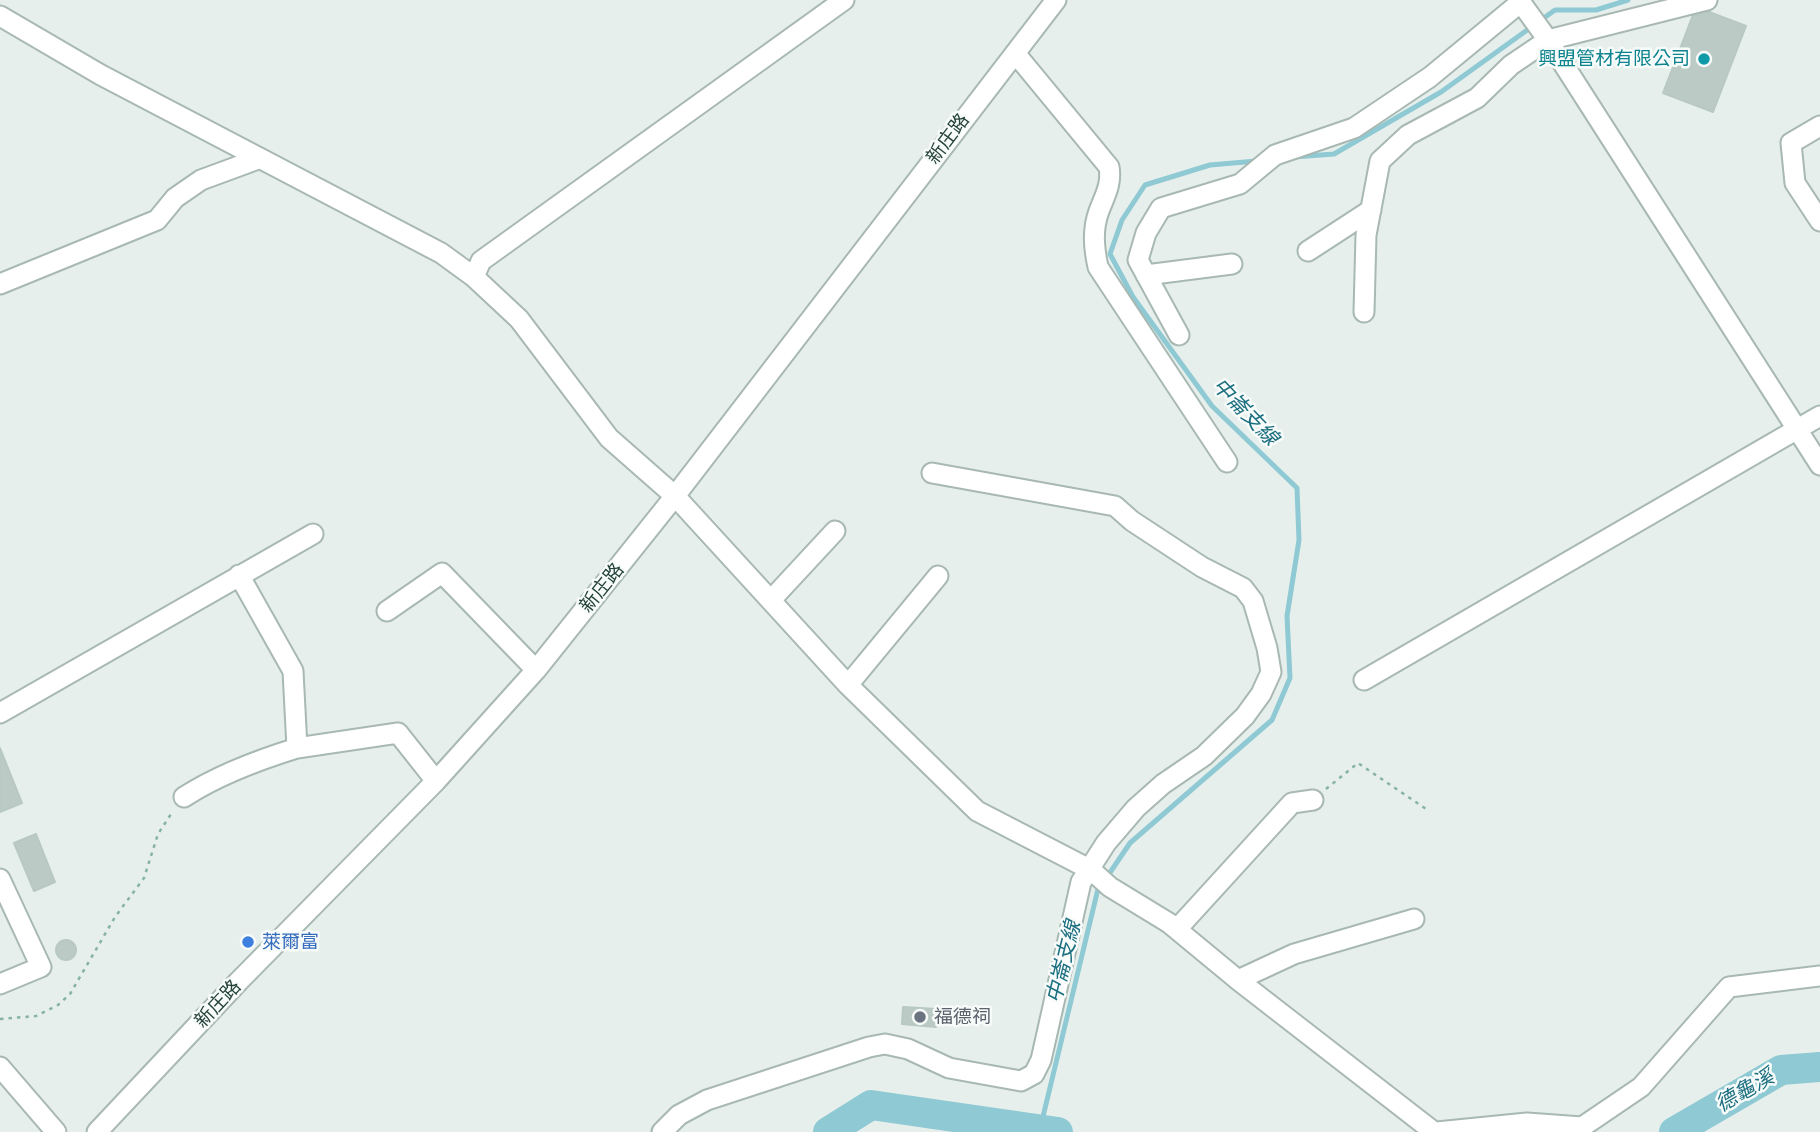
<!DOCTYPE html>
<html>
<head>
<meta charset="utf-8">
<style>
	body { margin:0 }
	canvas { display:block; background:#e6efeb }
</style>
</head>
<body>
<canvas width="1820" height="1132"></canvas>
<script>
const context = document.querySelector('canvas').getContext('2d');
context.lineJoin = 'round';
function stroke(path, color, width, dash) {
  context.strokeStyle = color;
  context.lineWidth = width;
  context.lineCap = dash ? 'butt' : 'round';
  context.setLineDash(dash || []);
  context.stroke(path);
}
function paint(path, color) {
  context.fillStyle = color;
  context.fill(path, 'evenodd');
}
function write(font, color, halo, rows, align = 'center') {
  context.font = font + ' Quicksand,"Noto Sans TC",sans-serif';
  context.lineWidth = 5;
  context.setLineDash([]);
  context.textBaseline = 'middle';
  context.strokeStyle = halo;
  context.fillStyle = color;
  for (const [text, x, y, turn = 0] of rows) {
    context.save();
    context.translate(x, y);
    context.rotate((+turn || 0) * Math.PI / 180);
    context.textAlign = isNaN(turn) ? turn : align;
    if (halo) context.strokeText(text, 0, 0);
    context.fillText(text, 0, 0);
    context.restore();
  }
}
stroke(new Path2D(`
	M 1294,157 L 1334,154 L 1441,92 L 1555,10 L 1596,10 L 1628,0
	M 1107,877 L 1130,843 L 1272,720 L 1290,678 L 1287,616 L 1299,540 L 1297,488 L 1212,406 L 1133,297 L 1110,254 L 1122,220 L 1145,185 L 1210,165 L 1257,161
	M 1040,1129 L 1098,889 L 1101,885`), '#8ec9d4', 5);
stroke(new Path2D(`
	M 828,1132 L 871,1105 L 1058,1132
	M 1674,1132 L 1781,1070 L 1820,1067`), '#8ec9d4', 30);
const building = new Path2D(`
	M 1696,7 L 1746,26 L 1713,112 L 1663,93 Z
	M 0,748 L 22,803 L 0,812 Z
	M 36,834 L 55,882 L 34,891 L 14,843 Z
	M56 950a10 10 0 1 1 20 0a10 10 0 1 1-20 0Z
	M 903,1007 L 937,1009 L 936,1027 L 902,1024 Z`);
paint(building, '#bbcac4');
stroke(building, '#b8c9c2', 2);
const minor = new Path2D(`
	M 1519,0 L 1548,40 L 1820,465
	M 0,16 L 101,75 L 441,253 L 474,277 L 519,319 L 609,438 L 675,496 L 848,685 L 977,811 L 1091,870 L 1110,887 L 1169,923 L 1238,980 L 1434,1132
	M 1015,53 L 1109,167 C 1112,184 1105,195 1099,211 C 1092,230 1094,248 1098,267 L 1227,462
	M 1820,126 L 1791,143 L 1795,183 L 1820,221
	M 1308,251 L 1371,210
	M 1146,275 L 1232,264
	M 474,277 L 481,261 L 844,0
	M 0,284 L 157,220 L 175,198 L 201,180 L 258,159
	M 1364,312 L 1366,235 L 1380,161 L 1408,135 L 1477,98 L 1511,65 L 1548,40 L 1707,0
	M 1179,335 L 1138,260 L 1146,233 L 1161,208 L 1240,184 L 1275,155 L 1354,128 L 1430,77 L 1521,2
	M 239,575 L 293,671 L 297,748 L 398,733 L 436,781
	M 771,600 L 835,531
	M 387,611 L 442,573 L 536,670
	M 1364,680 L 1820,416
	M 848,685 L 938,576
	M 0,713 L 313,534
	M 184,797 C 218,775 258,760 297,748
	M 0,879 L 41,967 L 0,984
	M 1177,929 L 1292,803 L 1313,800
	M 1238,980 L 1294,954 L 1414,919
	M 0,1067 L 56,1132
	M 97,1132 L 238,982 L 436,781 L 536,670 L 675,496 L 1056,0
	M 662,1132 L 679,1115 L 707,1100 L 869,1047 L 885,1044 L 908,1049 L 949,1068 L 1021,1081 L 1034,1074 L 1041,1060 L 1081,882 L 1106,843 L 1136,808 L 1163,784 L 1204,756 L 1245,716 L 1261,694 L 1271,672 L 1267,648 L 1253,601 L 1243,588 L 1202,567 L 1132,521 L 1115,506 L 932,473
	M 1437,1132 L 1527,1123 L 1582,1127 L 1641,1087 L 1729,987 L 1820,976`);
stroke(minor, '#a8b8b2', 23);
stroke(new Path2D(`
	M 1326,789 L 1358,763 L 1429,811
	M 0,1019 L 36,1016 L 58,1005 L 70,994 L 115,917 L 144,878 L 158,834 L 173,811`), '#86b3a5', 2.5, [3.5, 5]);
stroke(minor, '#fff', 19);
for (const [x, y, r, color] of [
	[1704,59,7,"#0f9aa8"],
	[248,942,7,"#3f7fe0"],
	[920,1017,7,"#6b7280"]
]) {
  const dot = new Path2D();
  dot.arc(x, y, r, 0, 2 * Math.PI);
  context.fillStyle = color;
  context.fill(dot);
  stroke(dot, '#f7fbf9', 2.5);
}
write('19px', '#0d838f', '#f7fbf9', [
	["興盟管材有限公司",1690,59]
], 'right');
write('19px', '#24423a', '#f7fbf9', [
	["新庄路",948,139,-53],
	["新庄路",602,588,-51],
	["新庄路",218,1004,-47]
]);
write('19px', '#366cbe', '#f7fbf9', [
	["萊爾富",262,942]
], 'left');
write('19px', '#5b616d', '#f7fbf9', [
	["福德祠",934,1017]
], 'left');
write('italic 21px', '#1c6f80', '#f7fbf9', [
	["中崙支線",1245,412,46],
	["中崙支線",1064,962,-76],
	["德龜溪",1745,1091,-30]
]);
</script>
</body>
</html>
